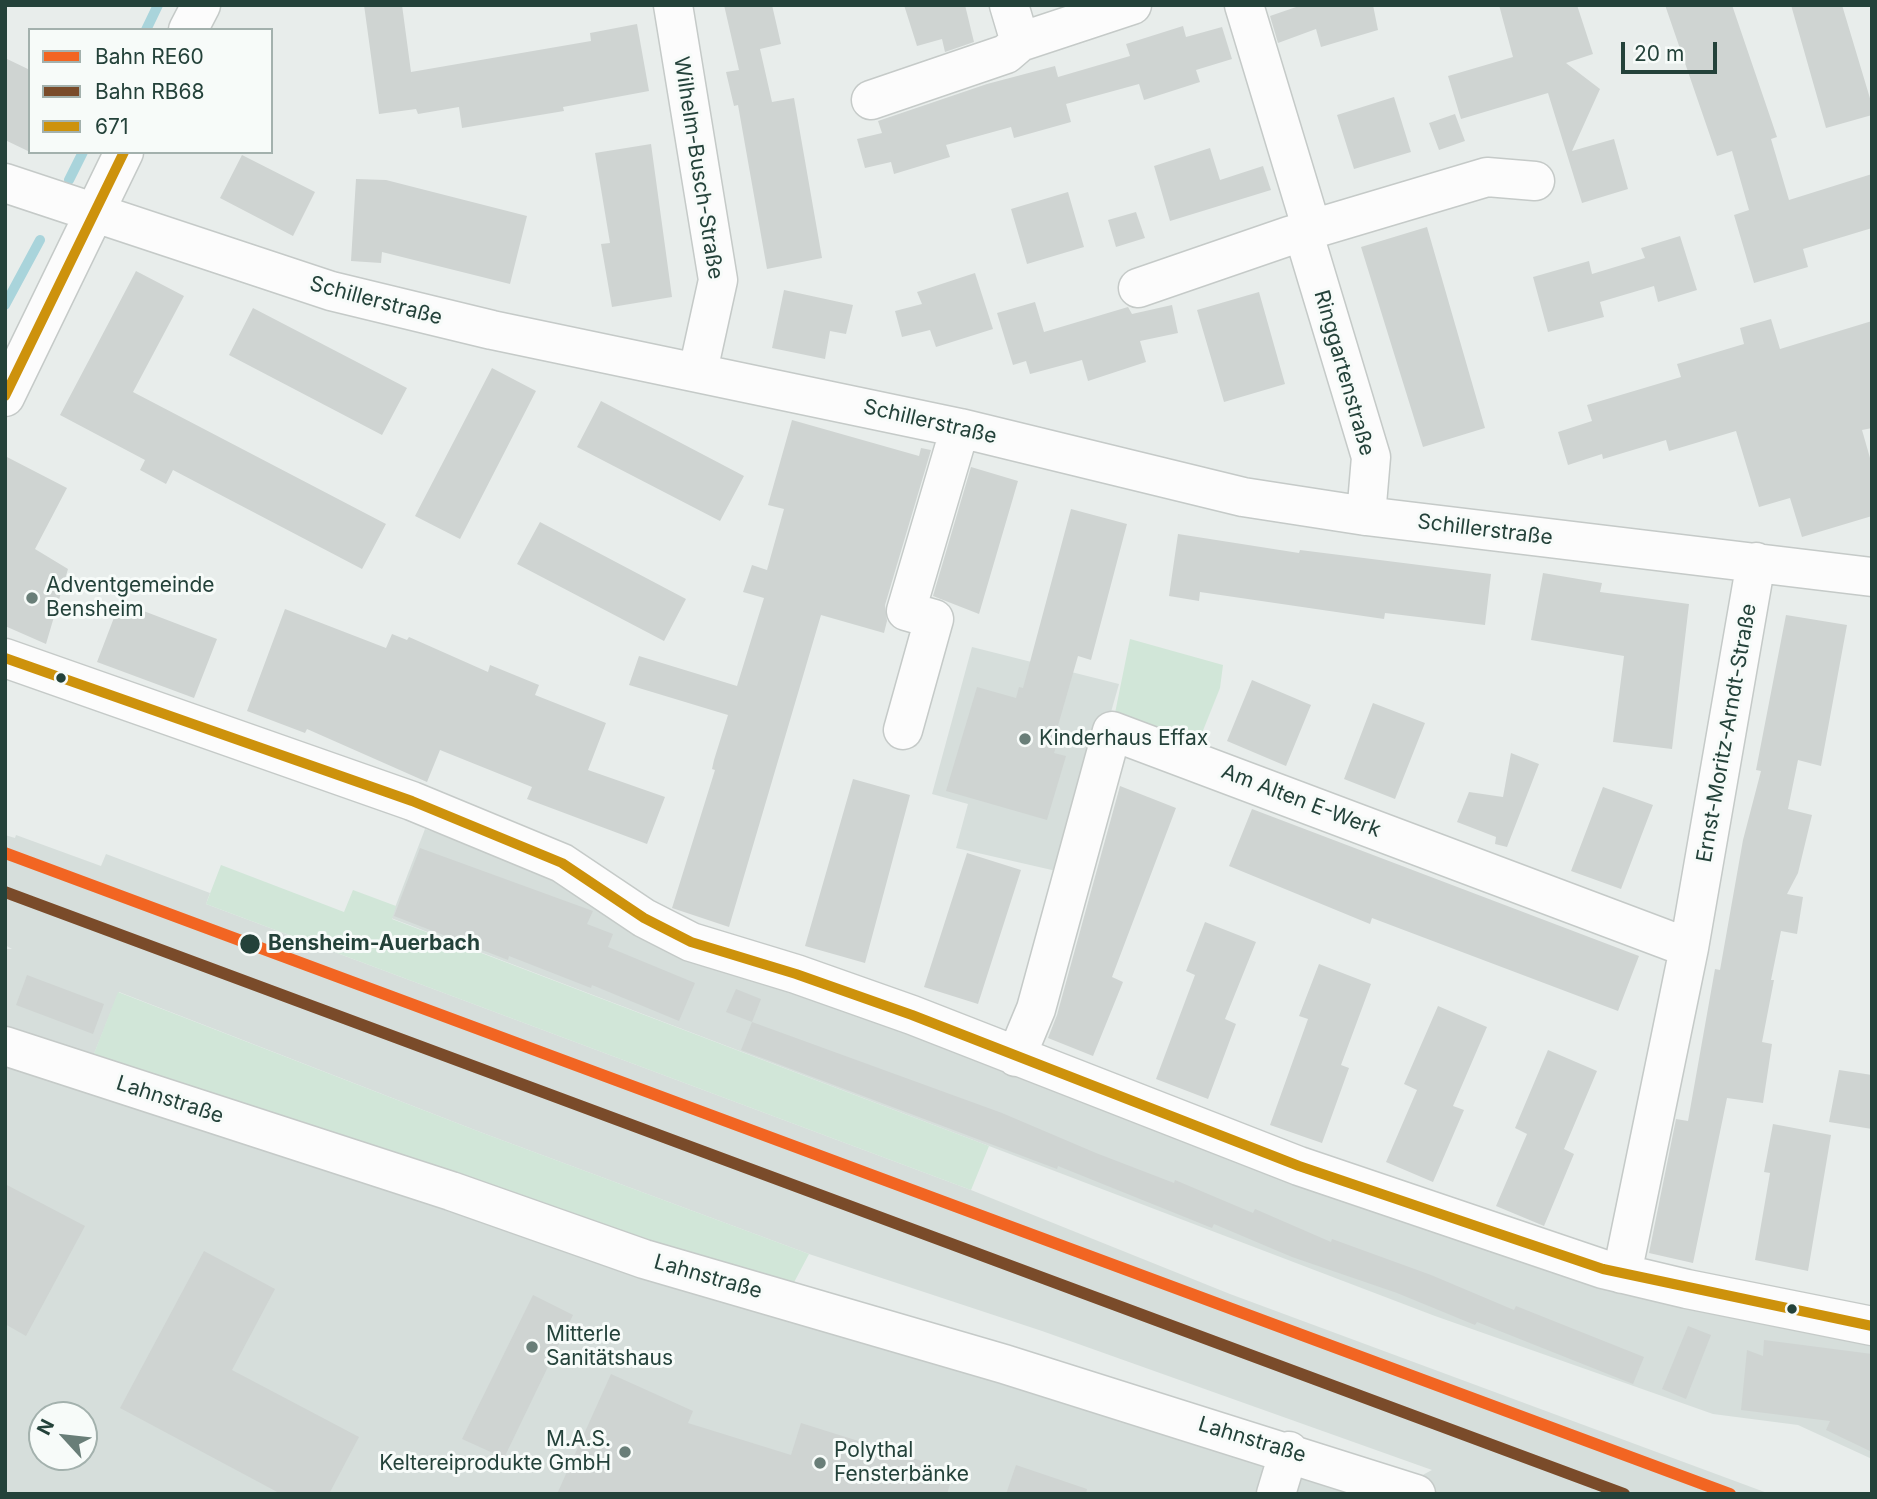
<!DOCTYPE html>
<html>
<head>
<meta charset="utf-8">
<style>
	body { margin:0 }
	#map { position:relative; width:1877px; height:1499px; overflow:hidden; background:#e8edeb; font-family:Inter,sans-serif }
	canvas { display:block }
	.frame { position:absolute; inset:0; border:7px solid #24423a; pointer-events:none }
	.legend { position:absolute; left:28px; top:28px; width:245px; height:126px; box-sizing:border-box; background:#f7fbf9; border:2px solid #a3b1ad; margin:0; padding:9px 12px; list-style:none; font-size:21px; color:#24423a }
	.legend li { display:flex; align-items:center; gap:14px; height:35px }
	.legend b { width:35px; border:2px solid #a3b1ad }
	.north { position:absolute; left:28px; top:1401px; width:70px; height:70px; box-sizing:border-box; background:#f7fbf9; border:2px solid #a3b1ad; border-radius:50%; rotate:297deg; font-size:19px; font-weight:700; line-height:28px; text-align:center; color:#24423a }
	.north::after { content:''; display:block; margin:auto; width:24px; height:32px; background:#697e78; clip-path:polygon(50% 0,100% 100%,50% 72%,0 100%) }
	.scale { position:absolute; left:1621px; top:42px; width:96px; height:32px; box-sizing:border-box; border:4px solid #24423a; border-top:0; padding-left:9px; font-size:21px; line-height:24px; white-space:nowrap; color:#24423a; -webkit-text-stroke:5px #f7fbf9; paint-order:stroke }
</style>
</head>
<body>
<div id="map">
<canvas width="1877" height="1499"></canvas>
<div class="frame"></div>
<ul class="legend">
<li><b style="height:9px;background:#f26522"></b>Bahn RE60</li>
<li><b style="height:9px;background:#7a4b2a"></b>Bahn RB68</li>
<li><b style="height:9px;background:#cd920c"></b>671</li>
</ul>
<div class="north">N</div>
<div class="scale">20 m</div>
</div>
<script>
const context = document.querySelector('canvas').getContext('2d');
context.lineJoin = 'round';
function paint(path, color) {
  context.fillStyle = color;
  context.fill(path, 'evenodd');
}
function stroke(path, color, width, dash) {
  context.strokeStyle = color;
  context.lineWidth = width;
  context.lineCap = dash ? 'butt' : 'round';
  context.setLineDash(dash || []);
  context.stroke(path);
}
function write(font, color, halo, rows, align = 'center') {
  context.font = font + ' Inter,sans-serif';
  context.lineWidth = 6;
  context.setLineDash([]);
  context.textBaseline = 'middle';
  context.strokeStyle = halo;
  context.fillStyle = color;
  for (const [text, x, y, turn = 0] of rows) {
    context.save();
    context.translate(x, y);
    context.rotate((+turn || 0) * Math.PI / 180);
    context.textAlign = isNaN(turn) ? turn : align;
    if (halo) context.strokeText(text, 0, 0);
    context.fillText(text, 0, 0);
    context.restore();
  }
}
paint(new Path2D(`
	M 972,647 L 1119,684 L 1065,873 L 956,848 L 968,804 L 932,794 Z
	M 425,829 L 567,876 L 733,964 L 1872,1337 L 1872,1459 L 1798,1425 L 1713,1414 L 1435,1316 L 391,918 Z
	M 5,835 L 15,838 L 16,835 L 101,866 L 106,854 L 210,893 L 206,904 L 971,1190 L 1230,1294 L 1770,1494 L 5,1494 L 5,949 L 12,949 L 5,945 ZM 119,992 L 480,1132 L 809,1254 L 1042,1331 L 1432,1470 L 1415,1479 L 90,1064 ZM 42,1415 L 84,1415 L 84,1457 L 42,1457 Z`), '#d6dedb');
paint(new Path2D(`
	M 1130,639 L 1223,665 L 1220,688 L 1196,748 L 1114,718 Z
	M 221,865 L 344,912 L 353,890 L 396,906 L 392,919 L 989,1146 L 971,1190 L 206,904 Z
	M 118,992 L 480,1132 L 809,1254 L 790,1290 L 90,1064 Z`), '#d1e6d8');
stroke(new Path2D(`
	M 146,30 L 158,5
	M 69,180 L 83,152
	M 5,305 L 40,240`), '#a9d4db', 10);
paint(new Path2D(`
	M 364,5 L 402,5 L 411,72 L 591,41 L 590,33 L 637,24 L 649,91 L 563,107 L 564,111 L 462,128 L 459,107 L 418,114 L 416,109 L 379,114 Z
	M 724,5 L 772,5 L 781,44 L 760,49 L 772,102 L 794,98 L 822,258 L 767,269 L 738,105 L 734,106 L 726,72 L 739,70 Z
	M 904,5 L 965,5 L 974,42 L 945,52 L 942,39 L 917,46 Z
	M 1302,5 L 1373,5 L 1378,30 L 1321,47 L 1316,29 L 1278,43 L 1270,16 Z
	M 1499,5 L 1577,5 L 1593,54 L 1566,63 L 1600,89 L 1572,151 L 1614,139 L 1628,189 L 1582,203 L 1548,93 L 1461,119 L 1448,76 L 1513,57 Z
	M 1665,5 L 1732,5 L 1777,137 L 1771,139 L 1789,200 L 1872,174 L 1872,228 L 1803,249 L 1808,267 L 1754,283 L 1734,215 L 1749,210 L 1732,151 L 1717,156 Z
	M 1791,5 L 1842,5 L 1872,105 L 1872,115 L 1826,128 Z
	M 1183,26 L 1186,37 L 1222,27 L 1232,59 L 1196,70 L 1200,82 L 1144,100 L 1139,84 L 1066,104 L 1071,122 L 1014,138 L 1011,127 L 946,145 L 950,157 L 894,174 L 891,162 L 865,168 L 857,139 L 882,133 L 878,121 L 987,84 L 1055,66 L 1058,77 L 1130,56 L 1126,44 Z
	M 5,58 L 30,70 L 30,152 L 5,140 Z
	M 1394,97 L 1411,152 L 1354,169 L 1337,115 Z
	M 1455,114 L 1465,141 L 1439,150 L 1429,123 Z
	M 651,144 L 672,297 L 612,307 L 601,244 L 610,243 L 595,153 Z
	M 1210,148 L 1220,180 L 1263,166 L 1271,190 L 1170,221 L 1154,166 Z
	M 242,155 L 315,192 L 293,236 L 220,198 Z
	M 356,179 L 386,180 L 527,216 L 510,284 L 382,252 L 381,263 L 351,261 Z
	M 1068,192 L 1084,247 L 1027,264 L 1011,209 Z
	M 1136,212 L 1145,238 L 1116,247 L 1108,220 Z
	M 1427,227 L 1485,428 L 1423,447 L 1361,247 Z
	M 1680,236 L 1697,290 L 1658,302 L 1654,286 L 1600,302 L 1604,317 L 1548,332 L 1533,277 L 1589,261 L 1592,274 L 1645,258 L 1641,248 Z
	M 136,271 L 184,296 L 133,392 L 386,524 L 362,569 L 173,470 L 166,484 L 140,470 L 145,460 L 60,415 Z
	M 975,273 L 993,329 L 936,347 L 930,330 L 902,337 L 895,311 L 922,304 L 917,292 Z
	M 784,290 L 853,305 L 846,334 L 830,331 L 825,359 L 772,348 Z
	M 1259,292 L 1285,384 L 1224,402 L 1197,310 Z
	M 1035,302 L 1044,332 L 1128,307 L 1132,314 L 1172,305 L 1178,333 L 1140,341 L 1146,362 L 1088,381 L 1082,360 L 1030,374 L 1026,361 L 1013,365 L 997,313 Z
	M 253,308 L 407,388 L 382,435 L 229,355 Z
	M 1771,319 L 1780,349 L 1872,321 L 1872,428 L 1862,430 L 1872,465 L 1872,516 L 1802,537 L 1790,498 L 1759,507 L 1736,431 L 1669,451 L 1666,440 L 1603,459 L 1602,454 L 1568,465 L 1558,432 L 1592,421 L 1587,405 L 1681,377 L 1677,364 L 1744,344 L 1740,328 Z
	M 492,368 L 536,391 L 460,539 L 415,516 Z
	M 601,401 L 744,476 L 720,521 L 577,447 Z
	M 792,420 L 919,456 L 921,448 L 931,450 L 885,605 L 887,621 L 884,633 L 821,615 L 729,927 L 672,908 L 715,770 L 712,769 L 714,760 L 728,715 L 629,685 L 639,656 L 737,686 L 764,598 L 743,592 L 752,565 L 767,570 L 784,509 L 768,505 Z
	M 5,456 L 67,488 L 35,549 L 68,569 L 46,644 L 5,626 Z
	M 971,467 L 1018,481 L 979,614 L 933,596 Z
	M 1071,509 L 1127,524 L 1091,660 L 1078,656 L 1055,736 L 1059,737 L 1054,753 L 1066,756 L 1047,820 L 946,791 L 977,687 L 1016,698 L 1019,687 L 1023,688 Z
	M 540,522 L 686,599 L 664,641 L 517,564 Z
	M 1178,534 L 1299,553 L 1300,550 L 1491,574 L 1485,625 L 1385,613 L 1384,619 L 1200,592 L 1199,601 L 1169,596 Z
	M 1543,573 L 1602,583 L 1600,592 L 1689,604 L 1672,749 L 1613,742 L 1624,656 L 1531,640 Z
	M 120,602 L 217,639 L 194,698 L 97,662 Z
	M 285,609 L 386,648 L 392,634 L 407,640 L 409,637 L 488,672 L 490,665 L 539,685 L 535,695 L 606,723 L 588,770 L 665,797 L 647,844 L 527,799 L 532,787 L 440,750 L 427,782 L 307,729 L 305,733 L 247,711 Z
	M 1786,615 L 1847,625 L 1821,766 L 1798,760 L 1788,809 L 1812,815 L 1798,873 L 1787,894 L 1803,897 L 1797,934 L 1781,931 L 1771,980 L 1774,980 L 1762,1042 L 1772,1044 L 1763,1103 L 1727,1098 L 1693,1263 L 1649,1253 L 1676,1119 L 1688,1121 L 1715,969 L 1720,970 L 1743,840 L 1761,771 L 1756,770 Z
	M 1252,680 L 1311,705 L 1286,766 L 1227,741 Z
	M 1373,703 L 1425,723 L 1395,799 L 1344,779 Z
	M 1511,753 L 1539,764 L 1507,847 L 1495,844 L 1496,837 L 1457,822 L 1469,792 L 1503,797 Z
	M 853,779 L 910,795 L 865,963 L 805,946 Z
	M 1120,786 L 1176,808 L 1112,977 L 1123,982 L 1093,1056 L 1048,1038 L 1057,1015 Z
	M 1603,787 L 1653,805 L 1621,889 L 1571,871 Z
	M 1252,809 L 1639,956 L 1618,1011 L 1372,918 L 1370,924 L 1229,866 Z
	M 420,848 L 593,911 L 587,924 L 613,934 L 608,947 L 695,983 L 679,1021 L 592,985 L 591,988 L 509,956 L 508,960 L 394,916 Z
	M 967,853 L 1021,870 L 978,1004 L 924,987 Z
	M 1205,922 L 1256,942 L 1225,1019 L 1236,1024 L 1208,1099 L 1156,1079 L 1195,975 L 1186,971 Z
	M 1319,964 L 1371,984 L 1341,1065 L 1349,1068 L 1322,1143 L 1270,1125 L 1308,1019 L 1299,1016 Z
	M 27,975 L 104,1004 L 93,1034 L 16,1005 Z
	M 736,989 L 761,999 L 752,1022 L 726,1012 Z
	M 1438,1006 L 1487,1027 L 1453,1106 L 1464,1110 L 1433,1182 L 1386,1162 L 1417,1090 L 1404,1084 Z
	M 752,1022 L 1002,1113 L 1096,1153 L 1174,1183 L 1175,1180 L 1253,1213 L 1255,1209 L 1331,1242 L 1332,1239 L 1431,1275 L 1514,1310 L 1516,1306 L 1644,1357 L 1633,1384 L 1477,1322 L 1475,1325 L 1397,1293 L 1292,1257 L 1214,1224 L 1212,1228 L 1058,1166 L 1057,1169 L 741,1050 Z
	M 1548,1050 L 1597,1071 L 1564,1149 L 1574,1154 L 1544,1226 L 1496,1206 L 1527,1134 L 1515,1128 Z
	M 1839,1070 L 1872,1075 L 1872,1129 L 1829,1122 Z
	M 1773,1124 L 1831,1135 L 1808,1271 L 1755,1260 L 1770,1173 L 1764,1172 Z
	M 5,1184 L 85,1226 L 26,1336 L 5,1324 Z
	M 204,1251 L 275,1289 L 232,1370 L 359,1437 L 329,1494 L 281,1494 L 120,1408 Z
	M 533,1295 L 573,1315 L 504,1458 L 462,1439 Z
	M 1688,1326 L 1711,1335 L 1686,1399 L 1662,1389 Z
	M 1764,1340 L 1872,1354 L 1872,1452 L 1826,1430 L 1830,1421 L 1741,1410 L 1747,1350 L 1763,1356 Z
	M 611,1374 L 693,1411 L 688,1423 L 791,1455 L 801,1423 L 954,1471 L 947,1494 L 557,1494 Z
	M 1016,1465 L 1087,1489 L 1086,1494 L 1006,1494 Z`), '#cfd4d2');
const minor = new Path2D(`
	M 673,5 L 718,280 L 698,371
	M 1009,5 L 1020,42 L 1132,5
	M 1244,5 L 1307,213 L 1308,248 L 1371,457 L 1366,516
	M 188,30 L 201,5
	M 871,100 L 1006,54 L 1020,42
	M 5,183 L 331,291 L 492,330 L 960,428 L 1243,497 L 1366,516 L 1872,577
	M 1138,288 L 1289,236 L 1487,177 L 1535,181
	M 5,397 L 124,152
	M 5,658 L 412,801 L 562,863 L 644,918 L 691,942 L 796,974 L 912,1015 L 1299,1166 L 1603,1269 L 1687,1289 L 1872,1326
	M 903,730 L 934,619 L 906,611 L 960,428
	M 5,1046 L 451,1191 L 644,1259 L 1004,1364 L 1416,1494
	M 1016,1057 L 1036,1009 L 1112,731 L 1689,948
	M 1622,1274 L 1689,948 L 1756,562
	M 1276,1494 L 1289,1451`);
stroke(minor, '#c5cac8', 41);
stroke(minor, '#fcfcfc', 38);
stroke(new Path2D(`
	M 5,396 L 124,152
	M 5,658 L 412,801 L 562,863 L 644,918 L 691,942 L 796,974 L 912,1015 L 1299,1166 L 1603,1269 L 1872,1326`), '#cd920c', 10);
stroke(new Path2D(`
	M 5,853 L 1730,1494`), '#f26522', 12);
stroke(new Path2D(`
	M 5,892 L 1624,1494`), '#7a4b2a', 12);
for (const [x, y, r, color] of [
	[32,598,7,"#697e78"],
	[61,678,6,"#24423a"],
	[1025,739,7,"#697e78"],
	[250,944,11,"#24423a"],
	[1792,1309,6,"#24423a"],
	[532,1347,7,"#697e78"],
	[625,1452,7,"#697e78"],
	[820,1463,7,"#697e78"]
]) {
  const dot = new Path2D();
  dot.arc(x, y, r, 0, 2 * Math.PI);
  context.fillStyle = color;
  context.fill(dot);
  stroke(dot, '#f7fbf9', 2.5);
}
write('21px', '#24423a', '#f7fbf9', [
	["Wilhelm-Busch-Straße",698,168,81],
	["Schillerstraße",376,301,15],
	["Ringgartenstraße",1344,373,74],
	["Schillerstraße",930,422,13],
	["Schillerstraße",1485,530,7],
	["Ernst-Moritz-Arndt-Straße",1727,733,-80],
	["Am Alten E-Werk",1301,801,21],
	["Lahnstraße",170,1100,18],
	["Lahnstraße",708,1277,16],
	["Lahnstraße",1252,1440,17]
]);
write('21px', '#24423a', '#f7fbf9', [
	["Adventgemeinde",46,586],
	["Bensheim",46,610],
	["Kinderhaus Effax",1039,739],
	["Mitterle",546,1335],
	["Sanitätshaus",546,1359],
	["M.A.S.",611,1440,"right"],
	["Keltereiprodukte GmbH",611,1464,"right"],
	["Polythal",834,1451],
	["Fensterbänke",834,1475]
], 'left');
write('bold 21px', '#24423a', '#f7fbf9', [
	["Bensheim-Auerbach",268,944]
], 'left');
</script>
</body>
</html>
